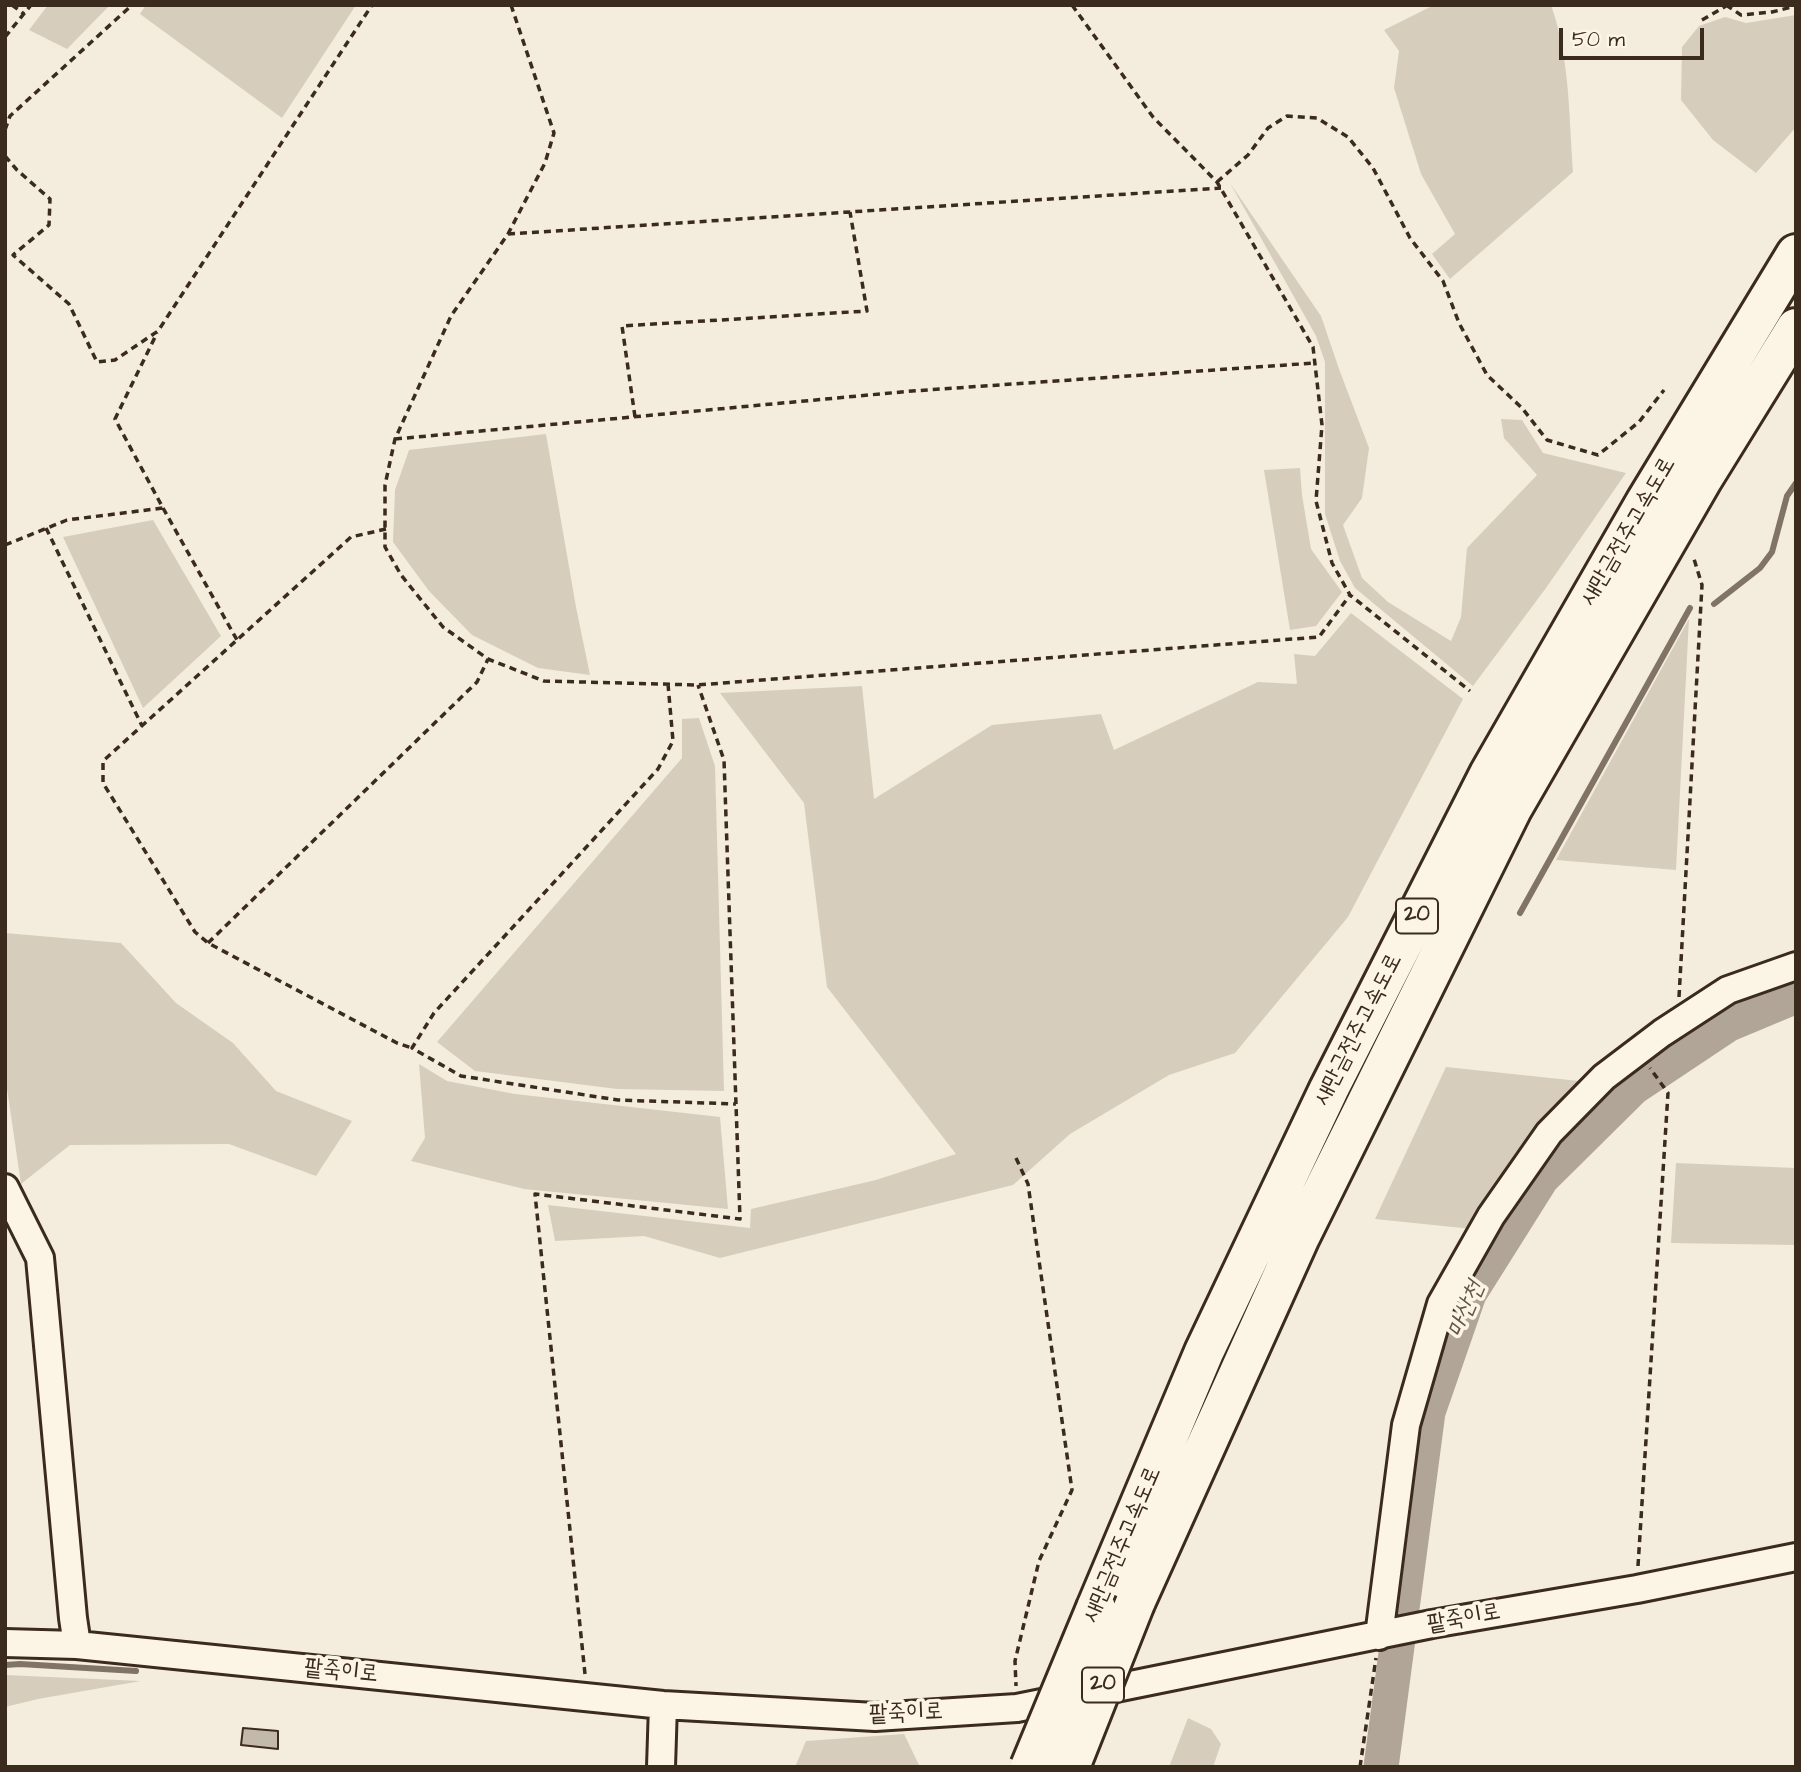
<!DOCTYPE html>
<html>
<head>
<meta charset="utf-8">
<style>
	body { margin:0 }
	#map { position:relative; width:1801px; height:1772px; overflow:hidden; background:#f4eddd; font-family:"Architects Daughter",sans-serif }
	canvas { display:block }
	.frame { position:absolute; inset:0; border:7px solid #3b2a1e; pointer-events:none }
	.scale { position:absolute; left:1559px; top:28px; width:145px; height:32px; box-sizing:border-box; border:4px solid #3b2a1e; border-top:0; padding-left:9px; font-size:21px; line-height:24px; white-space:nowrap; color:#3b2a1e; -webkit-text-stroke:5px #fcf5e5; paint-order:stroke }
</style>
</head>
<body>
<div id="map">
<canvas width="1801" height="1772"></canvas>
<div class="frame"></div>
<div class="scale">50 m</div>
</div>
<script>
const context = document.querySelector('canvas').getContext('2d');
context.lineJoin = 'round';
function paint(path, color) {
  context.fillStyle = color;
  context.fill(path, 'evenodd');
}
function stroke(path, color, width, dash) {
  context.strokeStyle = color;
  context.lineWidth = width;
  context.lineCap = dash ? 'butt' : 'round';
  context.setLineDash(dash || []);
  context.stroke(path);
}
function write(font, color, halo, rows, align = 'center') {
  context.font = font + ' "Architects Daughter","Poor Story",sans-serif';
  context.lineWidth = 7;
  context.setLineDash([]);
  context.textBaseline = 'middle';
  context.strokeStyle = halo;
  context.fillStyle = color;
  for (const [text, x, y, turn = 0] of rows) {
    context.save();
    context.translate(x, y);
    context.rotate((+turn || 0) * Math.PI / 180);
    context.textAlign = isNaN(turn) ? turn : align;
    if (halo) context.strokeText(text, 0, 0);
    context.fillText(text, 0, 0);
    context.restore();
  }
}
paint(new Path2D(`
	M 48,5 L 110,5 L 67,49 L 29,30 Z
	M 146,5 L 356,5 L 282,118 L 140,14 Z
	M 1434,5 L 1551,5 C 1570,58 1569,117 1573,172 L 1450,279 L 1432,254 L 1455,234 L 1421,174 L 1394,88 L 1399,51 L 1384,30 Z
	M 1796,15 L 1796,127 L 1756,173 L 1713,140 L 1681,100 L 1682,47 L 1699,26 L 1725,17 L 1746,23 Z
	M 1230,183 L 1321,316 L 1339,369 L 1369,448 L 1362,498 L 1343,525 L 1362,578 L 1388,602 L 1451,641 L 1461,617 L 1467,548 L 1537,475 L 1504,438 L 1501,419 L 1522,420 L 1543,453 L 1626,473 L 1546,588 L 1473,686 L 1355,588 L 1340,561 L 1325,514 L 1325,362 L 1316,336 Z
	M 546,434 L 576,607 L 590,675 L 538,668 L 472,635 L 429,591 L 393,542 L 395,490 L 409,450 Z
	M 1300,468 L 1302,495 L 1311,549 L 1342,592 L 1316,626 L 1290,630 L 1264,470 Z
	M 153,520 L 221,636 L 143,708 L 63,537 Z
	M 1351,613 L 1463,699 L 1348,917 L 1235,1053 L 1169,1075 L 1070,1134 L 1013,1185 L 720,1258 L 644,1236 L 555,1241 L 548,1205 L 750,1228 L 751,1209 L 876,1180 L 956,1154 L 827,987 L 804,803 L 720,693 L 862,686 L 874,799 L 992,725 L 1101,714 L 1114,750 L 1258,682 L 1297,684 L 1294,654 L 1315,656 Z
	M 1689,619 L 1676,870 L 1556,860 Z
	M 699,718 L 715,766 L 724,1091 L 617,1089 L 475,1071 L 437,1042 L 682,758 L 682,719 Z
	M 5,933 L 121,943 L 176,1003 L 233,1043 L 276,1091 L 352,1121 L 316,1176 L 229,1144 L 70,1145 L 21,1184 L 5,1075 Z
	M 419,1064 L 447,1081 L 515,1094 L 720,1117 L 728,1209 L 524,1189 L 411,1161 L 425,1138 Z
	M 1446,1067 L 1579,1081 L 1529,1144 L 1472,1229 L 1375,1219 Z
	M 1676,1163 L 1796,1168 L 1796,1245 L 1671,1243 Z
	M 5,1675 L 141,1681 L 38,1699 L 5,1707 Z
	M 1188,1718 L 1211,1729 L 1221,1744 L 1213,1767 L 1169,1767 Z
	M 904,1734 L 920,1767 L 795,1767 L 806,1741 Z`), '#d6cdbd');
stroke(new Path2D(`
	M 1714,604 L 1760,568 L 1772,552 L 1787,496 L 1796,483
	M 1520,913 L 1690,608
	M 5,1665 L 20,1664 L 136,1671`), '#817466', 6);
stroke(new Path2D(`
	M 1381,1767 L 1428,1412 L 1469,1294 L 1542,1178 L 1633,1088 L 1729,1024 L 1796,996`), '#b0a596', 35);
const building = new Path2D(`
	M 243,1728 L 278,1731 L 278,1749 L 241,1745 Z`);
paint(building, '#c3b9aa');
stroke(building, '#3b2a1e', 2);
const minor = new Path2D(`
	M 5,1188 L 40,1258 L 73,1618 L 77,1645
	M 1379,1636 L 1406,1425 L 1441,1304 L 1491,1216 L 1549,1133 L 1604,1077 L 1662,1033 L 1728,990 L 1796,966
	M 5,1643 L 77,1645 L 663,1705 L 875,1717 L 1017,1708 L 1432,1624 L 1637,1589 L 1796,1557
	M 661,1767 L 663,1705`);
const highway = new Path2D(`
	M 1135,1603 L 1300,1237 L 1512,809 L 1702,480 L 1796,328
	M 1096,1608 L 1204,1352 L 1329,1089 L 1489,774 L 1646,501 L 1796,254`);
stroke(minor, '#3b2a1e', 32);
stroke(highway, '#3b2a1e', 44);
stroke(new Path2D(`
	M 12,5 L 24,14
	M 511,5 L 554,133 L 545,163 L 508,234 L 451,316 L 395,439 L 385,485 L 385,547 L 401,575 L 443,627 L 488,659 L 544,681 L 697,685 L 1319,637 L 1350,595
	M 1072,5 L 1153,117 L 1217,182 L 1313,347 L 1322,425 L 1316,501 L 1332,563 L 1350,595 L 1470,691
	M 1726,5 L 1741,15 L 1772,12 L 1796,6
	M 1702,20 L 1726,6
	M 5,37 L 31,5
	M 5,130 L 10,116 L 132,5
	M 5,156 L 17,170 L 50,199 L 49,225 L 13,255 L 69,304 L 97,362 L 115,360 L 158,331 L 372,5
	M 1217,182 L 1248,155 L 1268,128 L 1287,116 L 1317,118 L 1348,137 L 1373,168 L 1410,238 L 1443,281 L 1459,323 L 1487,375 L 1522,408 L 1547,440 L 1598,455 L 1639,422 L 1664,390
	M 508,234 L 1221,188
	M 635,417 L 622,326 L 867,311 L 850,212
	M 395,439 L 912,391 L 1315,363
	M 163,508 L 237,640
	M 46,528 L 142,726
	M 386,529 L 351,537 L 103,761 L 103,783 L 195,932 L 208,943 L 397,1043 L 412,1048
	M 5,545 L 67,520 L 163,508 L 115,419 L 157,333
	M 668,684 L 673,741 L 658,769 L 434,1013 L 412,1048 L 461,1076 L 618,1100 L 736,1104
	M 208,943 L 477,682 L 488,659
	M 1679,997 L 1702,585 L 1694,559
	M 1016,1158 L 1028,1184 L 1072,1490 L 1039,1561 L 1015,1661 L 1016,1686
	M 1638,1566 L 1668,1093 L 1650,1068
	M 585,1674 L 535,1194 L 740,1219 L 724,760 L 698,685
	M 1360,1767 L 1376,1658`), '#3b2a1e', 3.5, [7, 5]);
stroke(minor, '#fcf5e5', 26);
stroke(highway, '#fcf5e5', 38);
const highwayBridge = new Path2D(`
	M 1030,1767 L 1096,1608
	M 1070,1767 L 1135,1603`);
stroke(highwayBridge, '#3b2a1e', 44, []);
stroke(highwayBridge, '#fcf5e5', 38);
for (const [x, y, w] of [
	[1417,916,42],
	[1103,1685,42]
]) {
  const box = new Path2D();
  box.roundRect(x - w / 2, y - 17.5, w, 35, 5);
  context.fillStyle = '#fcf5e5';
  context.fill(box);
  stroke(box, '#3b2a1e', 2);
}
write('bold 21px', '#3b2a1e', null, [
	["20",1417,916],
	["20",1103,1685]
]);
write('23px', '#3b2a1e', '#fcf5e5', [
	["새만금전주고속도로",1629,532,-60],
	["새만금전주고속도로",1359,1030,-63],
	["새만금전주고속도로",1123,1545,-67],
	["팥죽이로",1464,1619,-10],
	["팥죽이로",341,1672,6],
	["팥죽이로",906,1714,-2]
]);
write('italic 24px', '#645548', '#fcf5e5', [
	["마산천",1467,1310,-67]
]);
</script>
</body>
</html>
